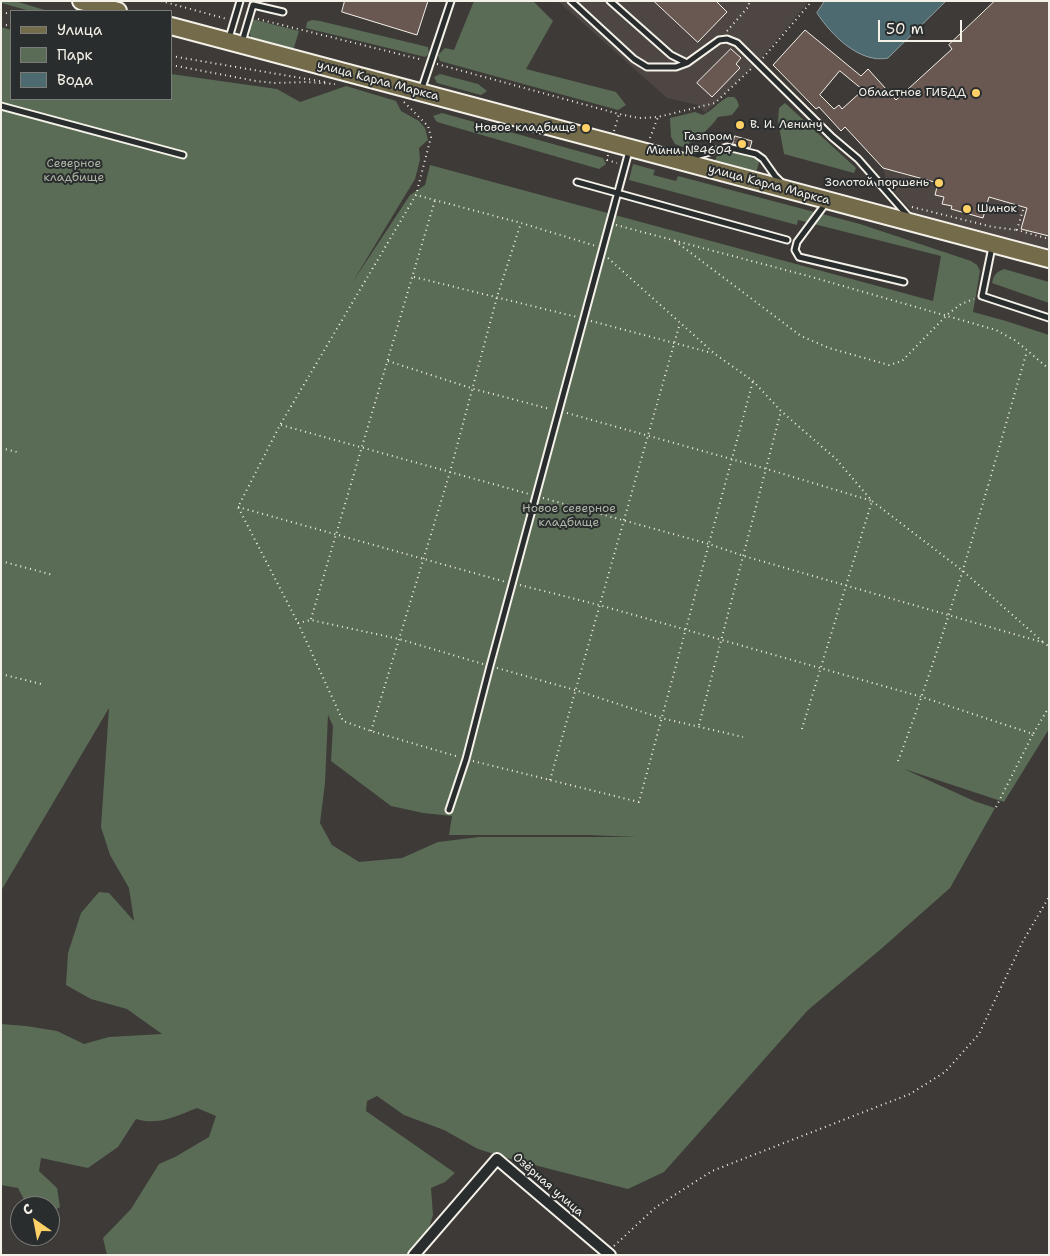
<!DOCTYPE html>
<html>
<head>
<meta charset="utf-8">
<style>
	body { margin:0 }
	#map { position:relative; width:1050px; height:1256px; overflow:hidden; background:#3d3a38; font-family:"Shantell Sans",sans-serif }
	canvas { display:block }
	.frame { position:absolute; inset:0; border:2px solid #f4f1e8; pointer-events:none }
	.legend { position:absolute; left:10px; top:10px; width:162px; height:90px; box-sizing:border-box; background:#2a2d2e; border:1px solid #7b7b78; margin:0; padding:6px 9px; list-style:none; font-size:15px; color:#f4f1e8 }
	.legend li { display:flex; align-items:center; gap:10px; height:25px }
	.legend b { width:25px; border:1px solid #7b7b78 }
	.north { position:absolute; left:10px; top:1196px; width:50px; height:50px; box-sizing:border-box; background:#2a2d2e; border:1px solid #7b7b78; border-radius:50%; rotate:327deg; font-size:14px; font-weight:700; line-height:20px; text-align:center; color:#f4f1e8 }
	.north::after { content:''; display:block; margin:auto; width:18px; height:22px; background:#ffd166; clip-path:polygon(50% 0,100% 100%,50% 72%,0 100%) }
	.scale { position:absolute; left:878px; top:20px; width:84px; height:22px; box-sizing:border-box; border:2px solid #f4f1e8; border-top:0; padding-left:6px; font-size:15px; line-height:18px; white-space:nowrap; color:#f4f1e8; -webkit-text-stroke:4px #2a2d2e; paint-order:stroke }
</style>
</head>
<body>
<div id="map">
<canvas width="1050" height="1256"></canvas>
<div class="frame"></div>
<ul class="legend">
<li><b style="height:6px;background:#746b4b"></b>Улица</li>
<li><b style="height:14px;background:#5a6c55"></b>Парк</li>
<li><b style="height:14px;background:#4d6a71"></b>Вода</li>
</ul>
<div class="north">С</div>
<div class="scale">50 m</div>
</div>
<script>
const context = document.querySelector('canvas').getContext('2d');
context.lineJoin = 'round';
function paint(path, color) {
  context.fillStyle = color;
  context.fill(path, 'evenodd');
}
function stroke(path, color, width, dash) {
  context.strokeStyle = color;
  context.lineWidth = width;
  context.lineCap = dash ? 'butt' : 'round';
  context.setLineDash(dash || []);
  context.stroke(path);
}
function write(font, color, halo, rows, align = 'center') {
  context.font = font + ' "Shantell Sans",sans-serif';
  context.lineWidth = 4;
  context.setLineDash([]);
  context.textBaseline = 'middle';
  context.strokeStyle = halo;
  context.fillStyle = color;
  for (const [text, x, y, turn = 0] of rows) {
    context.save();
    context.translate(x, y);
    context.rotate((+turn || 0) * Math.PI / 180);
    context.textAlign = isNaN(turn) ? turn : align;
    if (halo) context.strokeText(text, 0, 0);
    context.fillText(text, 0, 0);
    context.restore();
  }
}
paint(new Path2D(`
	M 558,1 L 809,1 L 758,62 L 705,113 L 698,105 L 667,98 Z
	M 883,168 L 1018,205 L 1049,215 L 1049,256 L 918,218 L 887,184 Z`), '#4d4643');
paint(new Path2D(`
	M 1,1 L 15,1 L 48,11 L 30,11 L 5,4 L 1,3 Z
	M 474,1 L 533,1 L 553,21 L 526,69 L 616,92 L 626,105 L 618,110 L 440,61 L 438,55 L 445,48 L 454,50 Z
	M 252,19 L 299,31 L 293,51 L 252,40 L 249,31 Z
	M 312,20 L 320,21 L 428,47 L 429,54 L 425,57 L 306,28 L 307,22 Z
	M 1,27 L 11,30 L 11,99 L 171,99 L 171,74 L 277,89 L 300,102 L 346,86 L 396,101 L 401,111 L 419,121 L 425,128 L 428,140 L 419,148 L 420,160 L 415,179 L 352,283 L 410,195 L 425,185 L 430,165 L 933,301 L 941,256 L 798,220 L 797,225 L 629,180 L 633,164 L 655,170 L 653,175 L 676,181 L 678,176 L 860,224 L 971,261 L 977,265 L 980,271 L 973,312 L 1006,321 L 1049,335 L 1049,729 L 1004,802 L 904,769 L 974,801 L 995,808 L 950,888 L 881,949 L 808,1010 L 664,1172 L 628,1189 L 507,1158 L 478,1149 L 444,1130 L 404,1115 L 377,1096 L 367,1101 L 366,1111 L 455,1173 L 445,1182 L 431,1188 L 433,1215 L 426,1238 L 409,1255 L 107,1255 L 103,1238 L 131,1209 L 159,1164 L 175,1157 L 209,1137 L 216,1116 L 197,1108 C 176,1116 158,1126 136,1119 L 118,1147 L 88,1168 L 41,1158 L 39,1171 L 57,1188 L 60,1207 L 52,1212 L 50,1212 L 50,1206 L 27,1205 L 18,1188 L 1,1185 L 1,1024 L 26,1026 L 57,1031 L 84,1044 L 109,1037 L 162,1034 L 127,1009 L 91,999 L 66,985 L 68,953 L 81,913 L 99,892 L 109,893 L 134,921 L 129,888 L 110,855 L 101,827 L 109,708 L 1,891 ZM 328,715 L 333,726 L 331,761 L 391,806 L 423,813 L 452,816 L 449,835 L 587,835 L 637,837 L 479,837 L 438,842 L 402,858 L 359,862 L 332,845 L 320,823 L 325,783 Z
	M 440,74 L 478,84 L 487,91 L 481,95 L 437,83 L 434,77 Z
	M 728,97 L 734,97 L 737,100 L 739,106 L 732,115 L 718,117 C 709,130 697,139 683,147 L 675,144 L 671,137 L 670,118 L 695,112 L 703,115 C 713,110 718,102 728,97 Z
	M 785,103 L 856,168 L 854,173 L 784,154 L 778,121 L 779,108 Z
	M 442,113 L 603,158 L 606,164 L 599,169 L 437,122 L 433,116 Z
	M 727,148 L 753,155 L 760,159 L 756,173 L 715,161 L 719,150 Z
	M 1004,269 L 1049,282 L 1049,303 L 992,283 C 994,275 996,272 1004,269 Z`), '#5a6c55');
const water = new Path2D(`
	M 825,1 L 946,1 L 888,58 C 860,64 831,35 817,13 Z`);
paint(water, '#4d6a71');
stroke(water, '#90a0a1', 1);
const building = new Path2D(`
	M 345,1 L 428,1 L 417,35 L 342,12 Z
	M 654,1 L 716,1 L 727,12 L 698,42 Z
	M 995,1 L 1049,1 L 1049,236 L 1021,229 L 1027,208 L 989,197 L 983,218 L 951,209 L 952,206 L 942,204 L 944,197 L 935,195 L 938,183 L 883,168 L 845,127 L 841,131 L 819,107 L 816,109 L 773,65 L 805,30 L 861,76 L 868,69 L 896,100 L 952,49 L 949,45 ZM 840,71 L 863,90 L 842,109 L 839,105 L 834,109 L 820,95 Z
	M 731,49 L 741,58 L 736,64 L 740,68 L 712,97 L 697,83 Z
	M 735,136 L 752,141 L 750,148 L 733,144 Z`);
paint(building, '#695851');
stroke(building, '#f4f1e8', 1);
const lane = new Path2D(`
	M 571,1 L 634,59 L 647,67 L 676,67 L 687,63 L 719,40 L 727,39 L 737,43 L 832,137 L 858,159 L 909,217
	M 610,1 L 671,55 L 687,63
	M 229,38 L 240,1
	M 242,42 L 253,5 L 283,12
	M 421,91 L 451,1
	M 1,106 L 183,155
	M 689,158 L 727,147 L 756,154 L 763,159 L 775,176 L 782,183
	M 577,182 L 787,240
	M 826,203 L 797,242 L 795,250 L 799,257 L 904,282
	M 992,247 L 982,296 L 1049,318
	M 449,810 L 466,759 L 490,666 L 629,151`);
const street = new Path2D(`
	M 414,1255 L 497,1159 L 610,1255`);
const primary = new Path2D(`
	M 81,1 L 118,11
	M 171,26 L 1049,259`);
stroke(lane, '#f4f1e8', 9);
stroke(street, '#f4f1e8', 14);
stroke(primary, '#f4f1e8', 20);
stroke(new Path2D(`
	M 161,1 L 227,19
	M 1,12 L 11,14
	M 258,19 L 423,60
	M 1,24 L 11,26
	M 727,31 L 749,6 L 749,1
	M 171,56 L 325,82
	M 763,58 L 812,1
	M 437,64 L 619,114 L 639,118 L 658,117 L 715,103 L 752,68
	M 171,65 L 256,81 L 274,83 L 307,82 L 335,84
	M 404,102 L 428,126 L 431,137 L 416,195
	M 614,131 L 619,114
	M 650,138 L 658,117
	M 608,155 L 607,160 L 617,163
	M 912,207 L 993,227 L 1017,230
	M 1023,210 L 1017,230 L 1049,239
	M 616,225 L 808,276 L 996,330 L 1016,341 L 1049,369
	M 675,241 L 801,336 L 829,348 L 889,365 L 902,361 L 948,314 L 961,304 L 974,299
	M 608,258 L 715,354 L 753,381 L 781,411 L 836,459 L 872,501 L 963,571 L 1044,643
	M 414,277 L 577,317
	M 591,321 L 712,353
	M 388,361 L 474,389 L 550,409
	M 567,413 L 767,469 L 872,501 L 801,732
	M 281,425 L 529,494
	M 1,448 L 17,452
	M 543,498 L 709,544 L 744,556 L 1045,643 L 1049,647
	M 238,507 L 506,582
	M 1,561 L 53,575
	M 520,585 L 599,605 L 922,697 L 1033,734 L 1049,707
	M 311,619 L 435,200
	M 298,623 L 343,721 L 371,731 L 459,757
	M 483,664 L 399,639 L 311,620 L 298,623 L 238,507 L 280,425 L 416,195 L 521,223 L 596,246
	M 497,668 L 575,690 L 661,718 L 743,737
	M 1,674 L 41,684
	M 699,725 L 781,411
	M 371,731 L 450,472 L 497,297 L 521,223
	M 473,761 L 639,802 L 753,381
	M 898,761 C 949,627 987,489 1027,351
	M 550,780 L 680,323
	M 996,807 L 1033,734
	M 614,1246 L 656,1207 L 712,1171 L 910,1094 L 945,1072 L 979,1034 L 1023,941 L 1049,897`), '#f4f1e8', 2, [1, 4]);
stroke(lane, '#2a2d2e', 5);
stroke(street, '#2a2d2e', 10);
stroke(primary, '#746b4b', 16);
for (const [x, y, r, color] of [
	[976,93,5,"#ffd166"],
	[740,125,5,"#ffd166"],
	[586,128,5,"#ffd166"],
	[742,144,5,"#ffd166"],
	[939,183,5,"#ffd166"],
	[967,209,5,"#ffd166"]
]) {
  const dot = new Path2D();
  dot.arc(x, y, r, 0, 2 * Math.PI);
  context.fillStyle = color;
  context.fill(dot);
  stroke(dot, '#2a2d2e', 2);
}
write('12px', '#f4f1e8', '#2a2d2e', [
	["улица Карла Маркса",378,81,15],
	["улица Карла Маркса",769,185,15],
	["Озёрная улица",548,1185,41]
]);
write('12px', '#f4f1e8', '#2a2d2e', [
	["Областное ГИБДД",966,93],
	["В. И. Ленину",750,125,"left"],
	["Новое кладбище",576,128],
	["Газпром",732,137],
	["Мини №4604",732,151],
	["Золотой поршень",929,183],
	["Шинок",977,209,"left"]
], 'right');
write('12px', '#afb5a6', '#2a2d2e', [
	["Северное",74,164],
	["кладбище",74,178],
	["Новое северное",569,509],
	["кладбище",569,523]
]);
</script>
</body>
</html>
